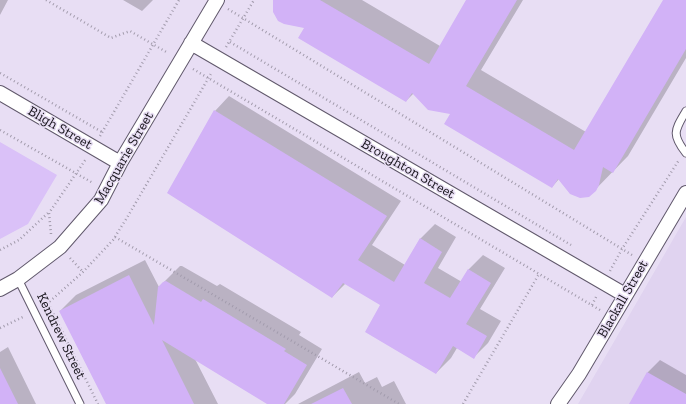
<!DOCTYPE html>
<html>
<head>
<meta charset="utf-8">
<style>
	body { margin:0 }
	canvas { display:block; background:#e8def4 }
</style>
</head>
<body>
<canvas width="686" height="404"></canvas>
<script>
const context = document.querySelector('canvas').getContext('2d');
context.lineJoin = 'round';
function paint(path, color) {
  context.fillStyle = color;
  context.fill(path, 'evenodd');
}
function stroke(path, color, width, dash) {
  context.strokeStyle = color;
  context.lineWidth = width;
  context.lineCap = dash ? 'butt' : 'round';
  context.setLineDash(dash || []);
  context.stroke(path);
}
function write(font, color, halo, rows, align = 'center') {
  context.font = font + ' "Zilla Slab",serif';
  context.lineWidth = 3;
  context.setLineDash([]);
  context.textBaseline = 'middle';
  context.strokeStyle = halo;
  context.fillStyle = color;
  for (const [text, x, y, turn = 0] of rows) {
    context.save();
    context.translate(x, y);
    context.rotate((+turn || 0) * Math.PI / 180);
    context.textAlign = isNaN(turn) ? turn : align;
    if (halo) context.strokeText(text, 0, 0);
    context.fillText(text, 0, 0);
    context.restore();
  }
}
paint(new Path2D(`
	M 686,217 L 686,404 L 578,404 Z`), '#e0d3f0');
paint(new Path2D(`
	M 0,142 L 57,175 L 28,224 L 0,239 Z`), '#dac1f8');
paint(new Path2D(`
	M 0,0 L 8,0 L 0,15 Z
	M 123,0 L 153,0 L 142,11 Z
	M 276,0 L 362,0 L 440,46 L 468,0 L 523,0 L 481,70 L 586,132 L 664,0 L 686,0 L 686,58 L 628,156 L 590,195 L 559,179 L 552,187 L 452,114 L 414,93 L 406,101 L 305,27 Z
	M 229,96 L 401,201 L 372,245 L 405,265 L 420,239 L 435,224 L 456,237 L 438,268 L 462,282 L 468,270 L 483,255 L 505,268 L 480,309 L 501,321 L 488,343 L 474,357 L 457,348 L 451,358 L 436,373 L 382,305 L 346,283 L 332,297 L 215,111 Z
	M 145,260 L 159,287 L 180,266 L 182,266 L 217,286 L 220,284 L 301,332 L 299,335 L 322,349 L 295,394 L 285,404 L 269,404 L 195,359 L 218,404 L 107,404 L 60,311 L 76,295 Z
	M 8,347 L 36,404 L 0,404 L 0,352 Z
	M 660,360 L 686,375 L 686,404 L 630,404 L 648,372 Z
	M 359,372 L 365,383 L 377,377 L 382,387 L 394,381 L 406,404 L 298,404 Z`), '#0003');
paint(new Path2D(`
	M 273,0 L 320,0 L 429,64 L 466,0 L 517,0 L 466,86 L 574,150 L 663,0 L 686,0 L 686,49 L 613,173 L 603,167 L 599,185 L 596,191 L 589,197 L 580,198 L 570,194 L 558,179 L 552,188 L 444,124 L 450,114 L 428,110 L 412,93 L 406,102 L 298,38 L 304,28 L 284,24 L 278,21 L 273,12 Z
	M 214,110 L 387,216 L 358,260 L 394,282 L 420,238 L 442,252 L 424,283 L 450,298 L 468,269 L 491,283 L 466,324 L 487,336 L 474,359 L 453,346 L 436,374 L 365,332 L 380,305 L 343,283 L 332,298 L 167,193 Z
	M 129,275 L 154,325 L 158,287 L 163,282 L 166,281 L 201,302 L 203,299 L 286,349 L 284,351 L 307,365 L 284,404 L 267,404 L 162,340 L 194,404 L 106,404 L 59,311 Z
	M 0,368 L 18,404 L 0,404 Z
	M 647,372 L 686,394 L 686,404 L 629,404 Z
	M 343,388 L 352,404 L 311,404 Z`), '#d2b2f7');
const service = new Path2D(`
	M 686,111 C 675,130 671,134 686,153
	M 18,279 L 80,404`);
const minor = new Path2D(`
	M 191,43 L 625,295
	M 0,93 L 120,163
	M 0,289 L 18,279 L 60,247 L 101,200 L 120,163 L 217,0
	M 558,404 L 579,374 L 686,193`);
stroke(service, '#61596c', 9);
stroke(minor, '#61596c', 16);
stroke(new Path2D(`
	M 46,0 L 111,38 L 130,31 L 168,53
	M 228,9 L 632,255
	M 230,42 L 571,245
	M 226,47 L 254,0
	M 193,69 L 600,310
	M 0,73 L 102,132
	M 0,130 L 93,183
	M 100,136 L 179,0
	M 51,234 L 49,213 L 86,159
	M 115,237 L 399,404
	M 0,250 L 19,240 L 48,213
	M 70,258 L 83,272
	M 610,271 L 622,249 L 679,160
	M 48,303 L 98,404
	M 592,305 L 597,295
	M 43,306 L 48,303 L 83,272 L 113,240 L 128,216 L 212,72
	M 0,328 L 25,316
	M 463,404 L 539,274`), '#a29bac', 2.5, [1, 3]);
stroke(service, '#fff', 7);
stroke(minor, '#fff', 14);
write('14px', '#16131a', '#e8def4', [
	["Bligh Street",60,128,30],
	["Macquarie Street",124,158,-60],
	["Broughton Street",408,169,30],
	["Blackall Street",623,299,-60],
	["Kendrew Street",61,336,64]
]);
</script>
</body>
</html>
